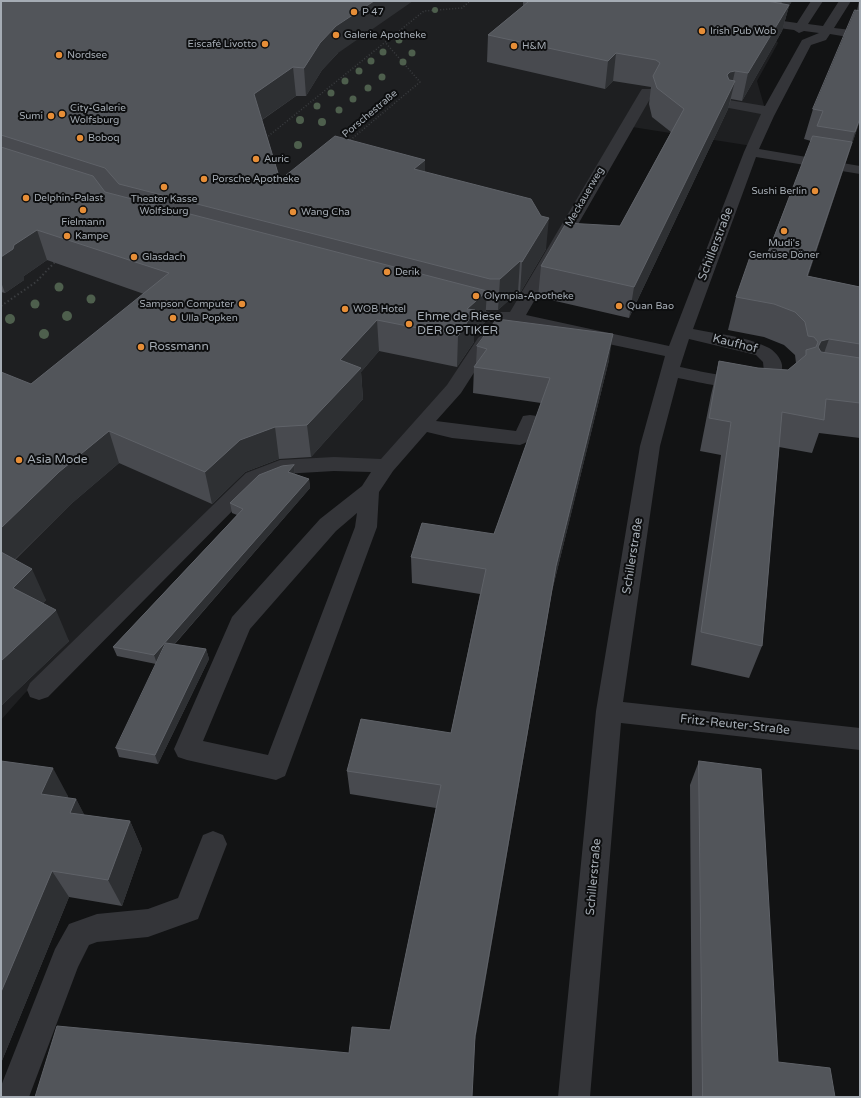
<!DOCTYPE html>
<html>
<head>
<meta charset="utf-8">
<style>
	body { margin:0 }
	#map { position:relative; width:861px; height:1098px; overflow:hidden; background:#121314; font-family:"Varela Round",sans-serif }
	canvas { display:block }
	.frame { position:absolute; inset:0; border:2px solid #a5acb4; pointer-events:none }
</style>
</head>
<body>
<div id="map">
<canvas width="861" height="1098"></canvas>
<div class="frame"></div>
</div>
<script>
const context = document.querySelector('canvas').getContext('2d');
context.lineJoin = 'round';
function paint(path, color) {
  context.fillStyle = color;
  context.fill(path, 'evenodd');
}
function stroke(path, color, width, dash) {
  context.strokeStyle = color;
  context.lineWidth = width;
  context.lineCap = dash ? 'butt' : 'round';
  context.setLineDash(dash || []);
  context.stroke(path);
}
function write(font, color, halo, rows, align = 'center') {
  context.font = font + ' "Varela Round",sans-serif';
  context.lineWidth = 4;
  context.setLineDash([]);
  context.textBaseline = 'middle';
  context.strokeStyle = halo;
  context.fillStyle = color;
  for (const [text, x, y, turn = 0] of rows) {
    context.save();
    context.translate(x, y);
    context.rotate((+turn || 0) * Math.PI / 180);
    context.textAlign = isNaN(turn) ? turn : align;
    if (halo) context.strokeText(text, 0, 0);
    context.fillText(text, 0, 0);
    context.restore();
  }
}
paint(new Path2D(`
	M 1,1 L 663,1 L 774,37 L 778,43 L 757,81 L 767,116 L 752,146 L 626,126 L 510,318 L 383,462 L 250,475 L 25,693 L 1,720 Z`), '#1e1f21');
stroke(new Path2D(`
	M 266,138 L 424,11 L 462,8 L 470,1
	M 348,142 L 420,82 L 385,42`), '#3a3c3f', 1.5, [1, 2]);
stroke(new Path2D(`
	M 1,306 L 36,282 L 56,261`), '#3a3c3f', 2, [1.5, 2.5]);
paint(new Path2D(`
	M 811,1 L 823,1 L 808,24 L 823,26 L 839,1 L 851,1 L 834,28 L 860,31 L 860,39 L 830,34 L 826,40 L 811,45 L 774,116 L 759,149 L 860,166 L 860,174 L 756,157 L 693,329 C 717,334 745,336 767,347 C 774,350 781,358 782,365 C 786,405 699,382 678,378 L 660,446 L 623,702 L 860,728 L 860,750 L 621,723 L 590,1097 L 558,1097 L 596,711 L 640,446 L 665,356 L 519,325 L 491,346 L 461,393 L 436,421 L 516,431 L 523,416 L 530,415 L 537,416 L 540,421 C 535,433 533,441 520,445 L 452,438 L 427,432 L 393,471 L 379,492 L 377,527 L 285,776 L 276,780 L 187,760 L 178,757 L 174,749 L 232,617 L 320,519 L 362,486 L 371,472 L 334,471 L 283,474 L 260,483 L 48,697 L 39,700 L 30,697 L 27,690 L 30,683 L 246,473 L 280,460 L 334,457 L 381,459 L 447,385 L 478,338 L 500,321 L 488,322 L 450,312 L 447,308 L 450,304 L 456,303 L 489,312 L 510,312 L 640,92 L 642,89 L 652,89 L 654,92 L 526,315 L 669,346 L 744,152 L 761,114 L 729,108 L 724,107 L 722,104 L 724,101 L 729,100 L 765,106 L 802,40 L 819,33 L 804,31 L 799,33 L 794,30 L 755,25 L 749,21 L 755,17 L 797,23 ZM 689,339 L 756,355 L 763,362 L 764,372 C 747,384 701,371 680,367 ZM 357,513 L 355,527 L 268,755 L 203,741 L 250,629 L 336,531 Z
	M 213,831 L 223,835 L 227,844 L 198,919 L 148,937 L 97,942 L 89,945 L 78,967 L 29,1097 L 1,1097 L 1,1086 L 55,949 L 69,924 L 97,914 L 148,909 L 178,898 L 203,835 Z`), '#343539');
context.fillStyle = '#4e5f4d';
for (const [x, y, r] of [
	[435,10,3],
	[399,40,3.5],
	[383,52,3.5],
	[412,53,3.5],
	[371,61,3.5],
	[403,62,3.5],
	[359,71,3.5],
	[382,77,3.5],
	[345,81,3.5],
	[368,88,3.5],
	[331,93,3.5],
	[353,99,3.5],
	[317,106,3.5],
	[339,110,3.5],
	[300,120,4],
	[322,122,4],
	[298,145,4],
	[59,287,4.5],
	[91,299,4.5],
	[35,304,4.5],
	[67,316,5],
	[10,319,5],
	[44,334,5]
]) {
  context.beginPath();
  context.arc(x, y, r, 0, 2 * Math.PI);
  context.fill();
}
paint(new Path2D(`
	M 1,1 L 338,53 L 322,70 L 306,96 L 296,96 L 262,120 L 280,180 L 425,172 L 546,249 L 520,293 L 518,292 L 498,310 L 486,310 L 485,322 L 474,333 L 474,342 L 457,367 L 379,351 L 361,372 L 363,399 L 311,457 L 279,459 L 245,472 L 212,504 L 119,463 L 71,504 L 15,560 L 46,600 L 43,603 L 69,641 L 1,706 L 31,384 L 144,294 L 47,260 L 24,276 L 24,280 L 5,293 L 1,292 Z
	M 523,1 L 792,1 L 789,6 L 782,31 L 742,101 L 731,99 L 728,109 L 629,318 L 538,297 L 541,266 L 620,226 L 671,132 L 652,117 L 649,104 L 651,87 L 613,81 L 605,89 L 487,62 L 488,35 L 523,6 Z
	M 859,1 L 860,1 L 860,120 L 808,276 L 860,287 L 860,438 L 819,433 L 812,453 L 779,447 L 762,646 L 749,678 L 691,665 L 721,455 L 700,451 L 711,395 L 719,361 L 758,368 L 788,370 L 796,363 L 795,355 L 784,345 L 764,337 L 728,330 L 736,297 L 766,257 L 811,141 L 804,139 L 813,109 L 857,11 Z
	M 477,346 L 609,360 L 552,591 L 474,1045 L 349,1053 L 390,1030 L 436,808 L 350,794 L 347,771 L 451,733 L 480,594 L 412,583 L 411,557 L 494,534 L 541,403 L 473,393 L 474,367 L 476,364 Z
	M 294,465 L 295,474 L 309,479 L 310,488 L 174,645 L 206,649 L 209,659 L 158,764 L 119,757 L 116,748 L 156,664 L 117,656 L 113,647 L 237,515 L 232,513 L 230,503 Z
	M 1,761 L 68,796 L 67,798 L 76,799 L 84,815 L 130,821 L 142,849 L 122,906 L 69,897 L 1,1063 Z
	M 699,761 L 778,1062 L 835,1097 L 692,1097 L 690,785 Z`), '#484a4f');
paint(new Path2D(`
	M 374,1 L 413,1 L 338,53 L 322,70 L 306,96 L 304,68 L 320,43 L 336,26 Z
	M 782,1 L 792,1 L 789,6 L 782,31 L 742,101 L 748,73 L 778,20 Z
	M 616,53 L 613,81 L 605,89 L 608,61 Z
	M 293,67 L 296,96 L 257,123 L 254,94 Z
	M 735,71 L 731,89 L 735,81 L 728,109 L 629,318 L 634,287 L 727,75 L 730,72 Z
	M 860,118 L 860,120 L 846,162 L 855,132 Z
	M 852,142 L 842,173 L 797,309 L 807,276 Z
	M 425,160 L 425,190 L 414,169 Z
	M 549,218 L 546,249 L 520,293 L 522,262 Z
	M 37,230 L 47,260 L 24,276 L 24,280 L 5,293 L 1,282 L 1,257 L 14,245 Z
	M 520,261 L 518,292 L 498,310 L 500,279 Z
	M 487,291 L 485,322 L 474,333 L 474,342 L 457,367 L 458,336 L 467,309 Z
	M 377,320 L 379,351 L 361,372 L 363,399 L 311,457 L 307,425 L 340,360 Z
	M 613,334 L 609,360 L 552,591 L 473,1053 L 475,1036 L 556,566 Z
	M 829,339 L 817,373 L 818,347 L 821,341 Z
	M 275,427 L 279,459 L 245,472 L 212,504 L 205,472 L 240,440 Z
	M 109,431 L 119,463 L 71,504 L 1,573 L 1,528 L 59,472 Z
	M 294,465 L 295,475 L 288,472 Z
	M 309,479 L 310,488 L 157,664 L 154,655 Z
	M 32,569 L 46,600 L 28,619 L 13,588 Z
	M 56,610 L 69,641 L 1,706 L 1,661 Z
	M 206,649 L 209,659 L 158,764 L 155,755 Z
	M 53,768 L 68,796 L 57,822 L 41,794 Z
	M 76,799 L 91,827 L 70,813 Z
	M 130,821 L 142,849 L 122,906 L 108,880 Z
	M 52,871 L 69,897 L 1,1063 L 1,992 Z`), '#2e3033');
const building = new Path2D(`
	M 1,1 L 374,1 L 336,26 L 320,43 L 304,68 L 293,67 L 254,94 L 280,180 L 335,136 L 425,160 L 414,169 L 531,199 L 541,216 L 549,218 L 522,262 L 520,261 L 500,279 L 490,279 L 119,184 L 105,168 L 1,135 Z
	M 523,1 L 767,1 L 789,5 L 748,73 L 735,71 L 730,72 L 727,75 L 729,80 L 735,81 L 634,287 L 541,266 L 566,223 L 620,226 L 684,109 L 657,88 L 653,76 L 660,63 L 656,60 L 616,53 L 608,61 L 488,35 L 528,2 Z
	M 855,10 L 860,11 L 860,118 L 855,132 L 817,126 L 823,111 L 813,109 Z
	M 813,136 L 852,142 L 807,276 L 860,287 L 860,344 L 829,339 L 821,341 L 818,347 L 821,352 L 860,358 L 860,403 L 826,399 L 824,420 L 782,412 L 762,646 L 701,632 L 731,422 L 709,418 L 719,361 L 758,368 L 788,370 L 806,355 L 806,350 L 816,347 L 818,342 L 814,337 L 808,336 L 805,322 L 795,312 L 774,304 L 736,297 L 751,254 L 766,257 Z
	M 1,147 L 93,176 L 105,192 L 487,291 L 467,309 L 475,310 L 458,336 L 377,320 L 340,360 L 361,368 L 307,425 L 275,427 L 240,440 L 205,472 L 109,431 L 59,472 L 1,528 L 1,372 L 31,384 L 169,273 L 37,230 L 14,245 L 13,249 L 1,257 Z
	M 497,319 L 613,334 L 556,566 L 475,1036 L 472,1097 L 35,1097 L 57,1026 L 349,1053 L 352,1027 L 390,1030 L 441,785 L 347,771 L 361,719 L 451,733 L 486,569 L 411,557 L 422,523 L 494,534 L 550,378 L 474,367 L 487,349 L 477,346 Z
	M 294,465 L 288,472 L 309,479 L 154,655 L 113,647 L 243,509 L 230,503 L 259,475 L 282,466 Z
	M 1,552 L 32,569 L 13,588 L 56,610 L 1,661 Z
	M 166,643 L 206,649 L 155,755 L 116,748 Z
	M 1,761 L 53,768 L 41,794 L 76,799 L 70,813 L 130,821 L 108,880 L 52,871 L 1,992 Z
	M 699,761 L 761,769 L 778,1062 L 830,1068 L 835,1097 L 703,1097 Z`);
paint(building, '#52555a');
stroke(building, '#5f6268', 1);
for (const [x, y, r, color] of [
	[354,12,4,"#e78e37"],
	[702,31,4,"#e78e37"],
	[336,35,4,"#e78e37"],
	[265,44,4,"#e78e37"],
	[514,46,4,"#e78e37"],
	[59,55,4,"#e78e37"],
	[62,114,4,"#e78e37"],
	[51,116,4,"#e78e37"],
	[80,138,4,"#e78e37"],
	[256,159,4,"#e78e37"],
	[204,179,4,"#e78e37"],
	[164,187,4,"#e78e37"],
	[815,191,4,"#e78e37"],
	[26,198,4,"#e78e37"],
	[83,210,4,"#e78e37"],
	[293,212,4,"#e78e37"],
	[784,231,4,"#e78e37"],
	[67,236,4,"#e78e37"],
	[134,257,4,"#e78e37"],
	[387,272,4,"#e78e37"],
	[476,296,4,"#e78e37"],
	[242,304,4,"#e78e37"],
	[619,306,4,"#e78e37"],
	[345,309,4,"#e78e37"],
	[173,318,4,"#e78e37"],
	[409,324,4,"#e78e37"],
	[141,347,4,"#e78e37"],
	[19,460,4,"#e78e37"]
]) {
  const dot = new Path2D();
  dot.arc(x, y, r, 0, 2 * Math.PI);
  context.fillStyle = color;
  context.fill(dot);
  stroke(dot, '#0d0e0f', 1.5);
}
write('10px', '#a5acb4', '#0d0e0f', [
	["P 47",362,12],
	["Irish Pub Wob",710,31],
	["Galerie Apotheke",344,35],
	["Eiscafé Livotto",257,44,"right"],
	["H&M",522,46],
	["Nordsee",67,55],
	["City-Galerie",70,108],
	["Wolfsburg",70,120],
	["Sumi",43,116,"right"],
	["Boboq",88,138],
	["Auric",264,159],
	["Porsche Apotheke",212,179],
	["Sushi Berlin",807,191,"right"],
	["Delphin-Palast",34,198],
	["Theater Kasse",164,199,"center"],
	["Wolfsburg",164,211,"center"],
	["Wang Cha",301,212],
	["Fielmann",83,222,"center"],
	["Kampe",75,236],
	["Mudi's",784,243,"center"],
	["Gemüse Döner",784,255,"center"],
	["Glasdach",142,257],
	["Derik",395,272],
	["Olympia-Apotheke",484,296],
	["Sampson Computer",234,304,"right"],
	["Quan Bao",627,306],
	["WOB Hotel",353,309],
	["Ulla Popken",181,318]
], 'left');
write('10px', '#a5acb4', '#0d0e0f', [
	["Porschestraße",370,114,-40],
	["Meckauerweg",585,197,-60]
]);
write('12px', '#a5acb4', '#0d0e0f', [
	["Schillerstraße",716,244,-69],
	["Kaufhof",735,344,14],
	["Schillerstraße",633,556,-81],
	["Fritz-Reuter-Straße",735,725,6],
	["Schillerstraße",594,877,-85]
]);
write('12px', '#a5acb4', '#0d0e0f', [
	["Ehme de Riese",417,317],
	["DER OPTIKER",417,331],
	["Rossmann",149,347],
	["Asia Mode",27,460]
], 'left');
</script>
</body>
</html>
